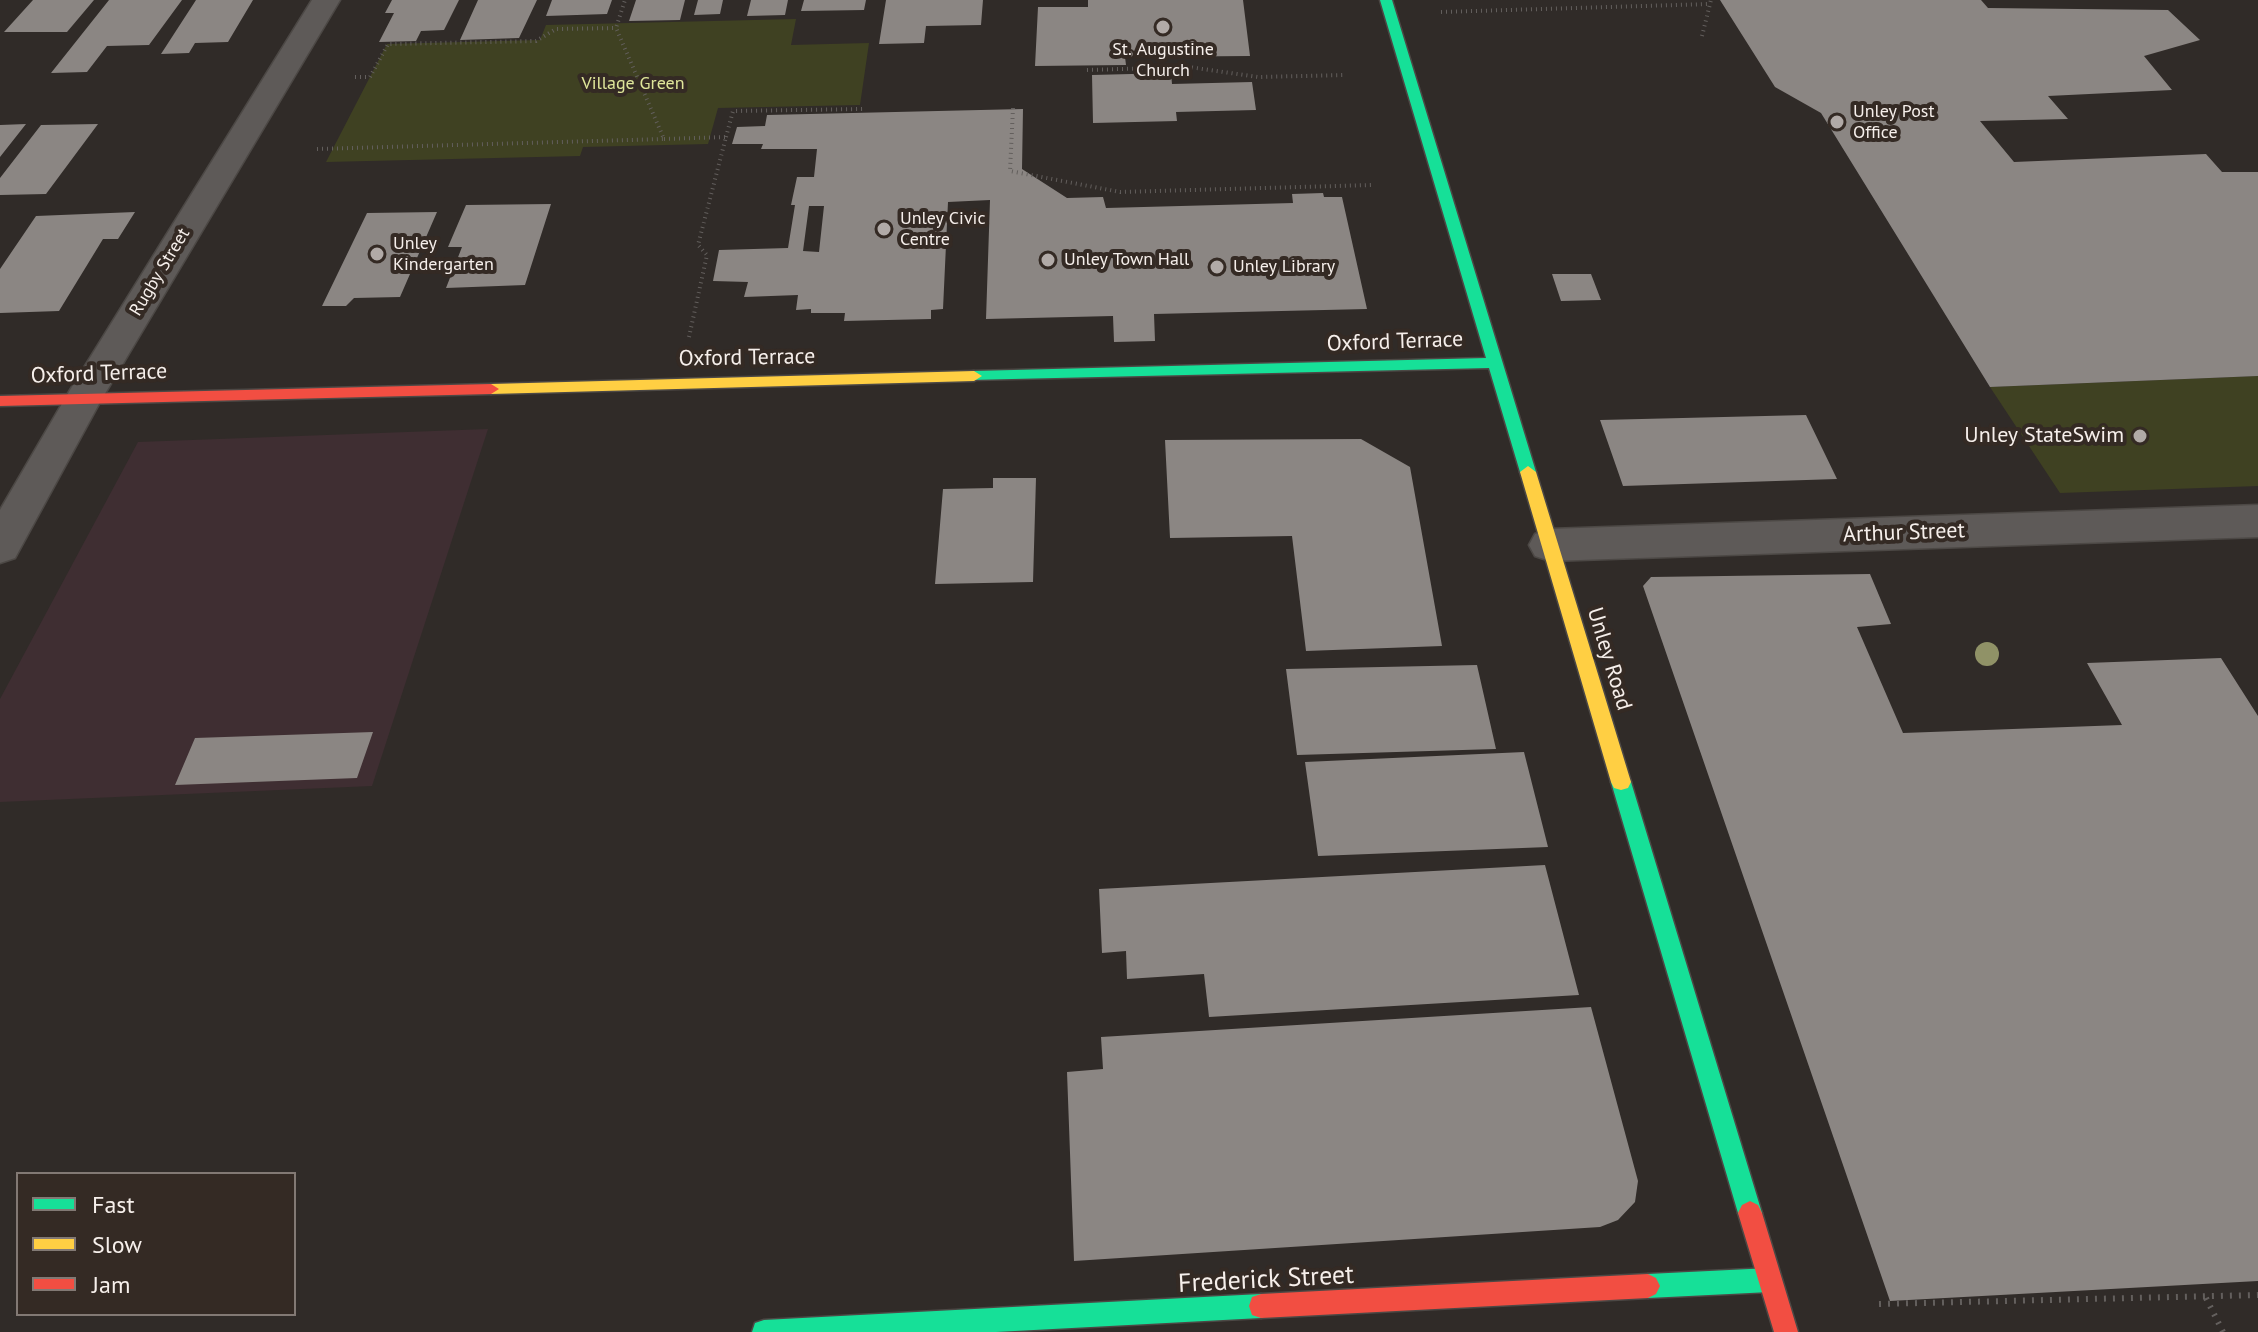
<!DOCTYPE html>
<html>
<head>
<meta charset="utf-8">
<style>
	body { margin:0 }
	#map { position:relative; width:2258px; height:1332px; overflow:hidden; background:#302b28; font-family:"PT Sans",sans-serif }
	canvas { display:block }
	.legend { position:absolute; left:16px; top:1172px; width:280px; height:144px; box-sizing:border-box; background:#342a24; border:2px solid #827974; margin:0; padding:10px 14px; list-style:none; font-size:24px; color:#f6efeb }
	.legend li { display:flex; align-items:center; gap:16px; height:40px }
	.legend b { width:40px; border:2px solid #827974 }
</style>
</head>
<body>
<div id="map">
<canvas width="2258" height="1332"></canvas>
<ul class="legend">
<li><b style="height:10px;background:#16e098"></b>Fast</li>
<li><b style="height:10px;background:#ffcf43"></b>Slow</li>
<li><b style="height:10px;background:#f24e42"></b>Jam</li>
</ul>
</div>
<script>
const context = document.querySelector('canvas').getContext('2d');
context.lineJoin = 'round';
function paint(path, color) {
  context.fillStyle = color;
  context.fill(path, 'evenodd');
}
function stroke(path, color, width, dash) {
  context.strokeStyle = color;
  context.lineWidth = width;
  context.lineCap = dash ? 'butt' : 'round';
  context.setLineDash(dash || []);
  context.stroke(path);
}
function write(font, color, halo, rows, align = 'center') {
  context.font = font + ' "PT Sans",sans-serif';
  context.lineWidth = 8;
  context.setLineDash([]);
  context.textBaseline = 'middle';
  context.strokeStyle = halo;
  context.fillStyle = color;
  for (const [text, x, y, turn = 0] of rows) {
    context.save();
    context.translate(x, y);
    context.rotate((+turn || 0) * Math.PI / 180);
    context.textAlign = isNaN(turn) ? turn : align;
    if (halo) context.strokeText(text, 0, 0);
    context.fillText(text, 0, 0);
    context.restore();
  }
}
paint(new Path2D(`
	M 488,429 L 372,786 L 0,802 L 0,699 L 138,442 Z`), '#3f2e32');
paint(new Path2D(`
	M 796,19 L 791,45 L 869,43 L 860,105 L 718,108 L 708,144 L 583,147 L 580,156 L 326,162 L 387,44 L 540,40 L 546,25 Z
	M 2258,376 L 2258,486 L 2060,493 L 1990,387 Z`), '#3f4122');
paint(new Path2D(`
	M 33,0 L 94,0 L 67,32 L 4,32 Z
	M 109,0 L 182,0 L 149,45 L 107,46 L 87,72 L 51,73 Z
	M 196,0 L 253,0 L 228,42 L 195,43 L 189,53 L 161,54 Z
	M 392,0 L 459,0 L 444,30 L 421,31 L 416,41 L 379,42 L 394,13 L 385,13 Z
	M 478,0 L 537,0 L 519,38 L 460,40 Z
	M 552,0 L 612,0 L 607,14 L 546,16 Z
	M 636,0 L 685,0 L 680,20 L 629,21 Z
	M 698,0 L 723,0 L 720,14 L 694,15 Z
	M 751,0 L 788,0 L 785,15 L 747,16 Z
	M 804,0 L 866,0 L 864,10 L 801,11 Z
	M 886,0 L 983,0 L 981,25 L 926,26 L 924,43 L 879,44 Z
	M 1088,0 L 1243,0 L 1250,56 L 1125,57 L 1126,65 L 1035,66 L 1038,7 L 1088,7 Z
	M 1720,0 L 1981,0 L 1988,8 L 2168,10 L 2200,40 L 2144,56 L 2172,90 L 2048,96 L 2068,119 L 1980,121 L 2014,162 L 2206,154 L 2222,172 L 2258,172 L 2258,376 L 1990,387 L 1821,113 L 1775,87 Z
	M 1171,73 L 1172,84 L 1252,82 L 1256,110 L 1176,112 L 1177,121 L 1093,123 L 1092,75 Z
	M 1023,109 L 1022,169 L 1067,198 L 1103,197 L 1106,208 L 1293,203 L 1292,194 L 1323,193 L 1324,197 L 1342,197 L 1367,309 L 1154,314 L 1155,341 L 1114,342 L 1113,316 L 986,319 L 990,200 L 948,202 L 943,309 L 931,310 L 931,319 L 844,321 L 845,313 L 811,313 L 811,309 L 796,310 L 798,295 L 744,297 L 748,282 L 713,281 L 719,250 L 788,248 L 795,205 L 791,205 L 797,177 L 814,177 L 817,149 L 761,149 L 763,144 L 732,144 L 737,127 L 765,126 L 767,115 ZM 809,206 L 824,206 L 819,252 L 803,251 Z
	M 26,124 L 0,157 L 0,125 Z
	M 98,124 L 46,194 L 0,195 L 0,178 L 41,125 Z
	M 551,204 L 525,285 L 446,288 L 462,247 L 448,247 L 466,205 Z
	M 135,212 L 118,239 L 103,239 L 59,311 L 0,313 L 0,269 L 36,216 Z
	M 437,212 L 400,297 L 354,298 L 346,306 L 322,306 L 367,213 Z
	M 1552,274 L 1591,274 L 1601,300 L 1561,301 Z
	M 1806,415 L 1837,479 L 1623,486 L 1600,420 Z
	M 1361,439 L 1410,467 L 1442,646 L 1306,651 L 1292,536 L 1170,538 L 1165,440 Z
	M 993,478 L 1036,478 L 1033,582 L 935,584 L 943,489 L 993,488 Z
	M 1870,574 L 1891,624 L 1857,627 L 1903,733 L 2122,725 L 2087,663 L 2221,658 L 2258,716 L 2258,1281 L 1890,1301 L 1643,586 L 1651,577 Z
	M 1477,665 L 1496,749 L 1297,755 L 1286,669 Z
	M 373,732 L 357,778 L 175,785 L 195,738 Z
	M 1524,752 L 1548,847 L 1318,856 L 1305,762 Z
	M 1545,865 L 1579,995 L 1209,1017 L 1204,974 L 1127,979 L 1126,951 L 1102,953 L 1099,889 Z
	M 1591,1007 L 1638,1181 L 1635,1202 L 1618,1220 L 1600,1227 L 1074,1261 L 1067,1072 L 1103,1069 L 1101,1037 Z`), '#8b8683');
const street = new Path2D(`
	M 312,0 L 340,0 L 100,402 L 15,558 L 0,563 L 0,510 L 70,390 Z
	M 2258,505 L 2258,537 L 1550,561 L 1535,556 L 1529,545 L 1535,534 L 1550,529 Z`);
const fast = new Path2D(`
	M 1380,0 L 1392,0 L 1536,472 L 1534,476 L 1528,478 L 1520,472 L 1489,368 L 969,380 L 969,372 L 974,371 L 1486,358 Z
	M 1621,774 L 1628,776 L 1631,782 L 1762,1213 L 1758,1221 L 1750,1225 L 1742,1221 L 1738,1213 L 1611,782 L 1614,776 Z
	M 1770,1268 L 1778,1272 L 1782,1280 L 1778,1288 L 1770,1292 L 1648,1298 L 1640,1294 L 1636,1286 L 1640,1278 L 1648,1274 Z
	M 1261,1294 L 1270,1297 L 1273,1306 L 1270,1315 L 1261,1318 L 996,1332 L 752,1332 L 755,1323 L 764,1320 Z`);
const slow = new Path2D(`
	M 974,371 L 982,376 L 974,381 L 491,394 L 483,389 L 491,384 Z
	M 1528,466 L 1536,472 L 1631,782 L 1628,788 L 1621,790 L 1614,788 L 1611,782 L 1520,472 Z`);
const jam = new Path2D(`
	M 491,384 L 499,389 L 491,394 L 0,406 L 0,396 Z
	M 1750,1201 L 1758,1205 L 1762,1213 L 1798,1332 L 1774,1332 L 1738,1213 L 1742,1205 Z
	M 1648,1274 L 1656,1278 L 1660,1286 L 1656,1294 L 1648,1298 L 1261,1318 L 1252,1315 L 1249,1306 L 1252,1297 L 1261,1294 Z`);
stroke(street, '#4c4845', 3);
stroke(fast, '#4c4845', 3);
stroke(slow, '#4c4845', 3);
stroke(jam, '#4c4845', 3);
stroke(new Path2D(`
	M 1441,12 L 1710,4
	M 1702,36 L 1711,0
	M 1087,70 L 1189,67 L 1258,77 L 1346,75
	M 355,77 L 370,77 L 388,44 L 536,41 L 556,29 L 616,28
	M 1013,108 L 1010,171 L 1120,192 L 1372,185
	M 726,137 L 733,111 L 863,109
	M 664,139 L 726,137 L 698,245 L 707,255 L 689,337
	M 317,149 L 664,139 L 616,28 L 625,0`), '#635f5d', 4, [1, 4]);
stroke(new Path2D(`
	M 2206,1298 L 2223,1332
	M 1879,1304 L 2258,1295`), '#635f5d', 6, [2, 7]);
paint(street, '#5e5a58');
paint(fast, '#16e098');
paint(slow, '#ffcf43');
paint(jam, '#f24e42');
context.fillStyle = '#909267';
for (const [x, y] of [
	[1987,654]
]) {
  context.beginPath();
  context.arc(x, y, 12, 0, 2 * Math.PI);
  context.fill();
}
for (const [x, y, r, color] of [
	[1163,27,8,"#b1aaa7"],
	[1837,122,8,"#b1aaa7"],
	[884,229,8,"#b1aaa7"],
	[377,254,8,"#b1aaa7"],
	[1048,260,8,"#b1aaa7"],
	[1217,267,8,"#b1aaa7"],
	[2140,436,8,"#b1aaa7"]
]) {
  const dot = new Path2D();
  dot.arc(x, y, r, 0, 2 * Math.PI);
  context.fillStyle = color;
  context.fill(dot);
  stroke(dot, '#342a24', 3);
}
write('18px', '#f6efeb', '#342a24', [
	["St. Augustine",1163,50,"center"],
	["Church",1163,71,"center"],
	["Unley Post",1853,112],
	["Office",1853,133],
	["Unley Civic",900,219],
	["Centre",900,240],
	["Unley",393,244],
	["Kindergarten",393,265],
	["Unley Town Hall",1064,260],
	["Unley Library",1233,267]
], 'left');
write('18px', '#dfe69a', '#342a24', [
	["Village Green",633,84]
]);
write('18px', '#f6efeb', '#342a24', [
	["Rugby Street",160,272,-59]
]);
write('22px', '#f6efeb', '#342a24', [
	["Oxford Terrace",1395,342,-2],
	["Oxford Terrace",747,358,-1],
	["Oxford Terrace",99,374,-2],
	["Arthur Street",1904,533,-2],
	["Unley Road",1609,659,73]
]);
write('22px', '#f6efeb', '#342a24', [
	["Unley StateSwim",2124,436]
], 'right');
write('26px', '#f6efeb', '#342a24', [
	["Frederick Street",1266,1280,-3]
]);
</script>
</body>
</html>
